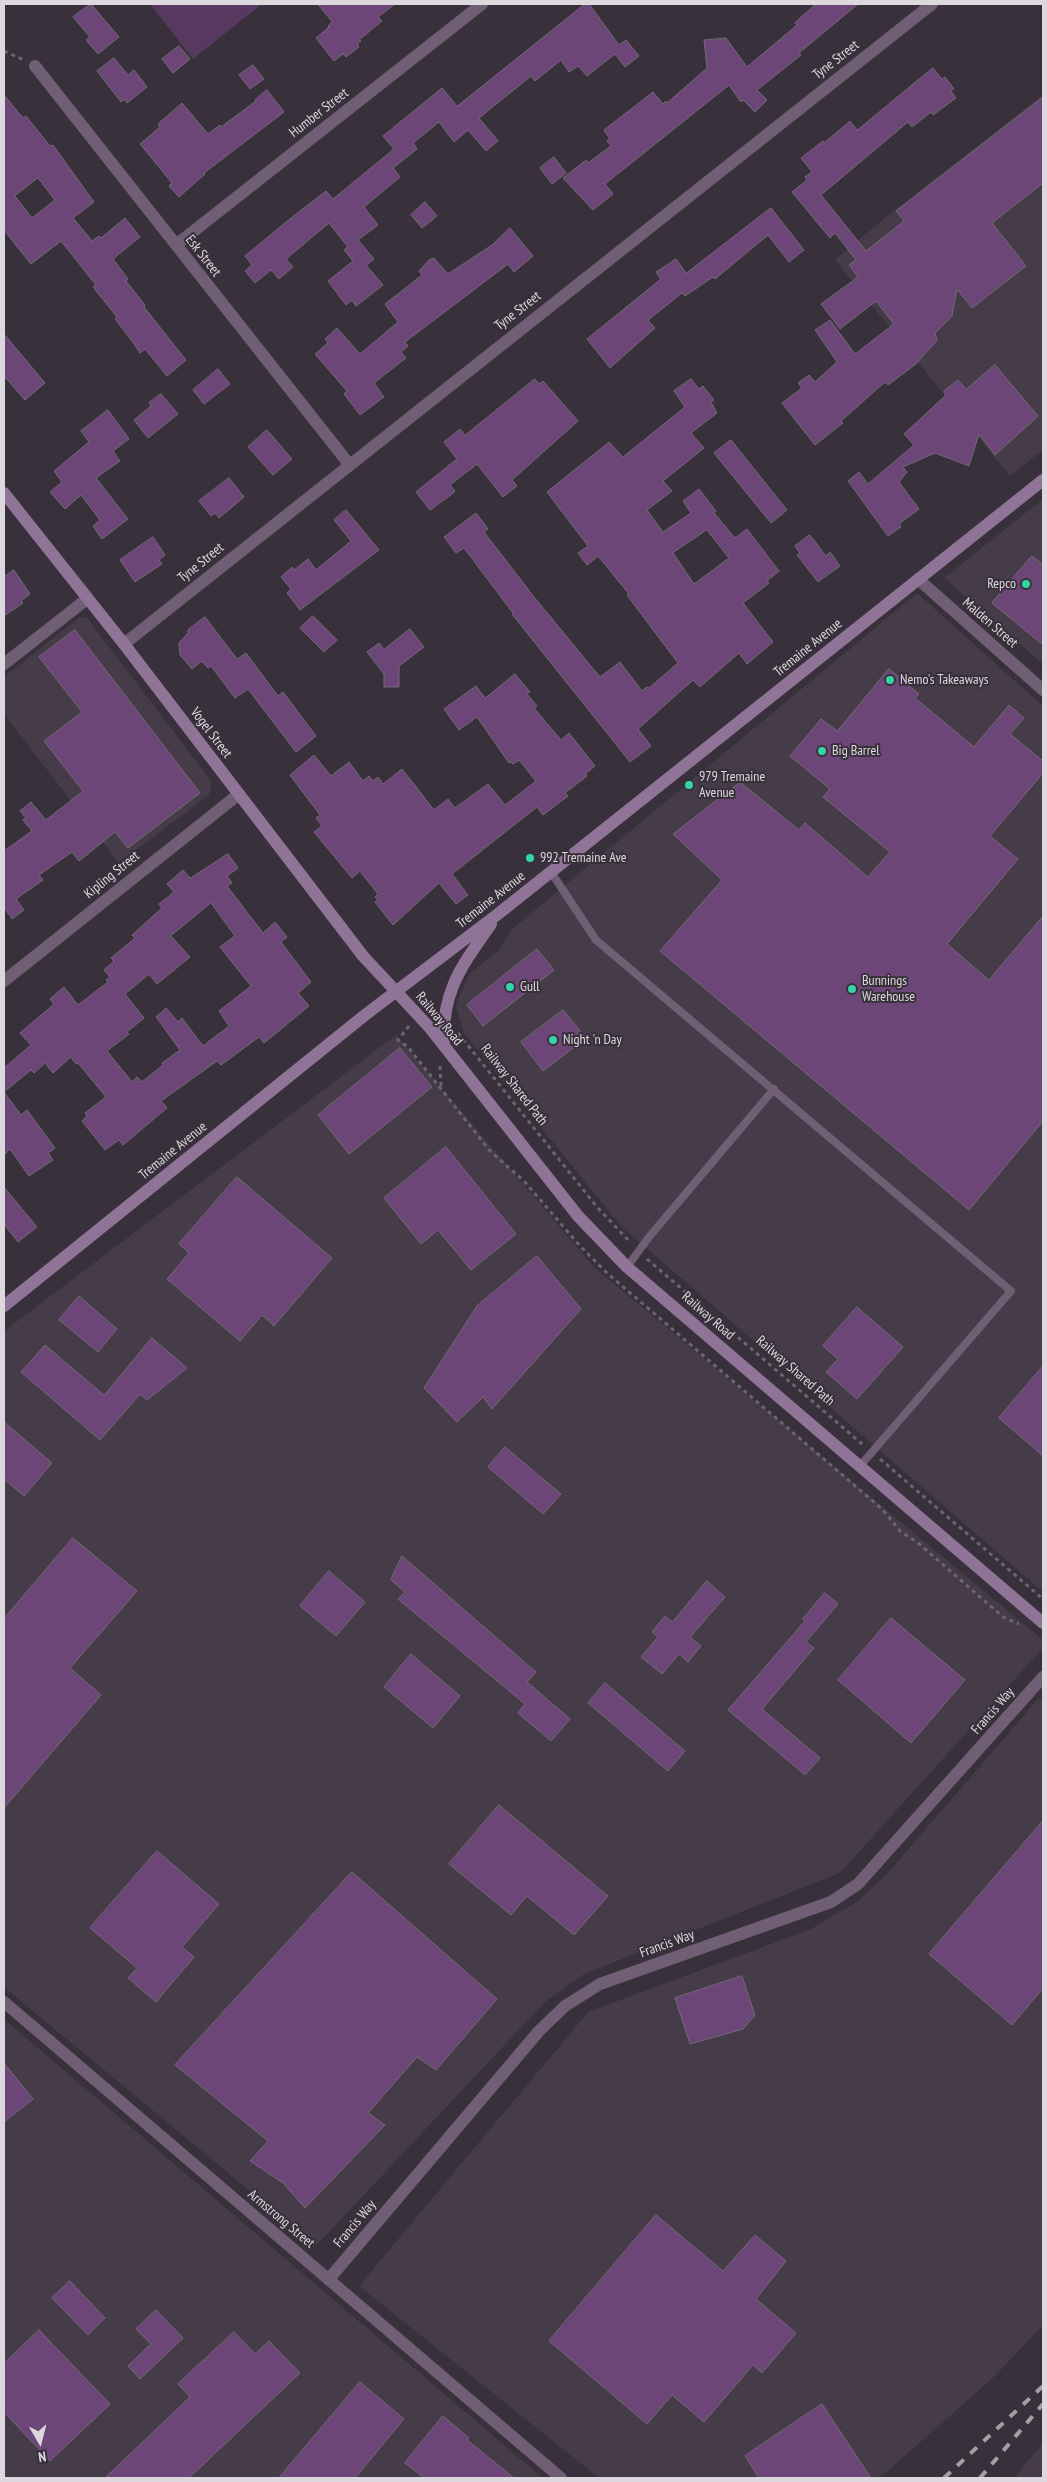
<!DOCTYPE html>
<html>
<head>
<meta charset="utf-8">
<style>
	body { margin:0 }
	#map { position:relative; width:1047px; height:2482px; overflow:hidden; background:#38303a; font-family:"PT Sans Narrow",sans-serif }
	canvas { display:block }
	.frame { position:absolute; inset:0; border:5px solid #ddd8de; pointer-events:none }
	.north { position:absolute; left:15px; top:2417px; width:50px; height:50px; -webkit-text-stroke:4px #38303a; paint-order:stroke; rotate:172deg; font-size:14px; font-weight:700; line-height:20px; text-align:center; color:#ddd8de }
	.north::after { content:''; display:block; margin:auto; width:18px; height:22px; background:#ddd8de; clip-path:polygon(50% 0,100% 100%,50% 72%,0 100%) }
</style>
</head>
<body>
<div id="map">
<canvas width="1047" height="2482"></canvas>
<div class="frame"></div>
<div class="north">N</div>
</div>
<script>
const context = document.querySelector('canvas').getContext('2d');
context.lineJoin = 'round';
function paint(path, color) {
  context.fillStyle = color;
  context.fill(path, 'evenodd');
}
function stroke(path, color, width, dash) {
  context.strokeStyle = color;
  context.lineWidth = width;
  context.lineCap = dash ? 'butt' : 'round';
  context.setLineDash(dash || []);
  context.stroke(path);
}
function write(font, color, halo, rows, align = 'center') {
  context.font = font + ' "PT Sans Narrow",sans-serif';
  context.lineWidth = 4;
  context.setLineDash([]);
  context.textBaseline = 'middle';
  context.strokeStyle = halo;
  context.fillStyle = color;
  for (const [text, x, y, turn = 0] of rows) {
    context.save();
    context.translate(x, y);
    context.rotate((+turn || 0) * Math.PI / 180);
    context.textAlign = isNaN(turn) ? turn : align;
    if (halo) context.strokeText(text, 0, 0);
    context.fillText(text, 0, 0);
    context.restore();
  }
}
paint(new Path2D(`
	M 1043,95 L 1043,450 L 1010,476 L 835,260 L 888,215 Z
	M 1043,499 L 1043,664 L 944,578 Z
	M 917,593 L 1043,706 L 1043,1592 L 621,1226 L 464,1033 L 456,1005 L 469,974 L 499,950 L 511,930 Z
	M 80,617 L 87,618 L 212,782 L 209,795 L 119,863 L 4,714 L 4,677 Z
	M 396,1035 L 595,1268 L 1043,1640 L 1043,1648 L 840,1873 L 584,1974 L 545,2002 L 316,2246 L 4,1987 L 4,1331 Z
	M 1043,1697 L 1043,2325 L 995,2376 L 890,2469 L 877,2478 L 599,2478 L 359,2286 L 588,2012 L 811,1929 L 858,1901 L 885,1876 L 1038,1699 Z
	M 4,2019 L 543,2478 L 4,2478 Z
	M 1043,2443 L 1043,2478 L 1014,2478 Z`), '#453b49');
paint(new Path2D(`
	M 150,4 L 262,4 L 193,59 Z`), '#57395f');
const building = new Path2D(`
	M 91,4 L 119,37 L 98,54 L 86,40 L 90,37 L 73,17 Z
	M 318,4 L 395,4 L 378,17 L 382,21 L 359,40 L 361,41 L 357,44 L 359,47 L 346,57 L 343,54 L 334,61 L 316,38 L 329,27 L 328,26 L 332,22 Z
	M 585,4 L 589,4 L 619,45 L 626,40 L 639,56 L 625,67 L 615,54 L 587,76 L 578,66 L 569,72 L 561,60 L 535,81 L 531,76 L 479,118 L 498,141 L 486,151 L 468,130 L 454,142 L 439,122 L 413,143 L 417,149 L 393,168 L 400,177 L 364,207 L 378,225 L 358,240 L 374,259 L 366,265 L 383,285 L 356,306 L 352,300 L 346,305 L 328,281 L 353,261 L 344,250 L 348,247 L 329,223 L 286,259 L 293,267 L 279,279 L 271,270 L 255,283 L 245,271 L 252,265 L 245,256 L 291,218 L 326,191 L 333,199 L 394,149 L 383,136 L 442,88 L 457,106 Z
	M 816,4 L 858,4 L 799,53 L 801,55 L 757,90 L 767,100 L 755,112 L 743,100 L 741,102 L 729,85 L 605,184 L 613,194 L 593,210 L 563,178 L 586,160 L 588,163 L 611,146 L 607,141 L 610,139 L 604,130 L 653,92 L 663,104 L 666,101 L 667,103 L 707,68 L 704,40 L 726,38 L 747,67 L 797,25 L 795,23 Z
	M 179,46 L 190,59 L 173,73 L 162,59 Z
	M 114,58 L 128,75 L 134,70 L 147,87 L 127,103 L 125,99 L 121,102 L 97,71 Z
	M 253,65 L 264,79 L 250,89 L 239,75 Z
	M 933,68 L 942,79 L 945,77 L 954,89 L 951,91 L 956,98 L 933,115 L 931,112 L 912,127 L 908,122 L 821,195 L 866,251 L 904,221 L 896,211 L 1043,97 L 1043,183 L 992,223 L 1026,266 L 972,308 L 957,289 L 952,316 L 935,333 L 937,340 L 916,364 L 888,385 L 885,382 L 841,421 L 843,423 L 815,445 L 782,403 L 802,388 L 798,383 L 809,375 L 815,382 L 837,362 L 815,330 L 830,320 L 855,354 L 894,324 L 876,301 L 840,329 L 821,304 L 858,277 L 849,265 L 856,260 L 835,233 L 830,238 L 792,192 L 807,180 L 805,177 L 812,172 L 801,158 L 823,141 L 824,143 L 850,121 L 857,130 Z
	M 267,90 L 284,112 L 204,173 L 205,174 L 179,197 L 169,186 L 172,183 L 140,144 L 160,127 L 158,124 L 182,103 L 208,134 L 220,125 L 221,127 L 256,101 L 255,100 Z
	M 4,95 L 23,118 L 26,116 L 50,146 L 53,145 L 94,202 L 73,218 L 92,241 L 99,236 L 101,238 L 125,218 L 140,237 L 113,259 L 128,279 L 126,281 L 145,305 L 144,307 L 186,360 L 167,376 L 145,349 L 140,353 L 132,341 L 115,319 L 117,317 L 93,287 L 96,285 L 61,241 L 31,264 L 4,230 ZM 38,178 L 55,200 L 32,218 L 15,196 Z
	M 554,157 L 566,173 L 552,184 L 540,168 Z
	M 425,202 L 437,216 L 422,228 L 411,215 Z
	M 771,208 L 804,250 L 789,262 L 768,235 L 715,279 L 713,277 L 685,296 L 682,293 L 648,320 L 655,328 L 610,368 L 587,339 L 661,279 L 656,272 L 676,259 L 686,273 Z
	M 510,228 L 533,256 L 514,272 L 508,264 L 405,342 L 408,346 L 401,352 L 406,358 L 374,383 L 384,397 L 360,415 L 344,394 L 347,391 L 315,354 L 328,343 L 325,339 L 337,328 L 360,354 L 398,322 L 385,304 L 422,275 L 419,271 L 429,260 L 434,258 L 448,274 L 492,245 Z
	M 4,334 L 45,383 L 25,400 L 4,376 Z
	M 995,365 L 1038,416 L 995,455 L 979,434 L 969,466 L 935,453 L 903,467 L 907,472 L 899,482 L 919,509 L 899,524 L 901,527 L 888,536 L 848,481 L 859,472 L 868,484 L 914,445 L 904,434 L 946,395 L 944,391 L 958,380 L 966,389 Z
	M 218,369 L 230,384 L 204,404 L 193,390 Z
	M 535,379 L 539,384 L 543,381 L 578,421 L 512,480 L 517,486 L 503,497 L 477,464 L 450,485 L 455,491 L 452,494 L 430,510 L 416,492 L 457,459 L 444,442 L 460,429 L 465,435 Z
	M 691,379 L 699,389 L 703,386 L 714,400 L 711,402 L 717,413 L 691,433 L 704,448 L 663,481 L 672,491 L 647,510 L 663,532 L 691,513 L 683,501 L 699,489 L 716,511 L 714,513 L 735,538 L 747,529 L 779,571 L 767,581 L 769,583 L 743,603 L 773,642 L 747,664 L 739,653 L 700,687 L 693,680 L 638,729 L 651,746 L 630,762 L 512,614 L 513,613 L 464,548 L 456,553 L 444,537 L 476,513 L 488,529 L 484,532 L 534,597 L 600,677 L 620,662 L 642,691 L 647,687 L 649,688 L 678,663 L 627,595 L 629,594 L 598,556 L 587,565 L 578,553 L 588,546 L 547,492 L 609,442 L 623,457 L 685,407 L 674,391 ZM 707,530 L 729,558 L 694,584 L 673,553 Z
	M 161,394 L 178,414 L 148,438 L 134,420 L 151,406 L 149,403 Z
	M 108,410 L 129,439 L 113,451 L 120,461 L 96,478 L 128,519 L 102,539 L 93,526 L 100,520 L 81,495 L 65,509 L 50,492 L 62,482 L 54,471 L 89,442 L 81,431 Z
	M 267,430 L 292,459 L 273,475 L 248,447 Z
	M 731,440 L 787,510 L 771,523 L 714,453 Z
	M 229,478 L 244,497 L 219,518 L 215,513 L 211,516 L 199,501 Z
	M 346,510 L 379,550 L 300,610 L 287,593 L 291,589 L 281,577 L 292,567 L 294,570 L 308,559 L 316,570 L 351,541 L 334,520 Z
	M 810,535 L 826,556 L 830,552 L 840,566 L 818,582 L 797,555 L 800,553 L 795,546 Z
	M 153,537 L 165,555 L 159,560 L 162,564 L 135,582 L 120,560 Z
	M 1032,556 L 1043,565 L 1043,645 L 992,603 Z
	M 14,570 L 30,594 L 21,601 L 23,603 L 4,616 L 4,577 Z
	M 313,616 L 337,640 L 324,652 L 300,628 Z
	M 205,617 L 237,659 L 246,653 L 278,696 L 283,692 L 316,736 L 296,752 L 248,689 L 235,698 L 211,666 L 208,668 L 202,661 L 192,669 L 180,655 L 179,643 L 188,633 L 188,630 Z
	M 410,629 L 424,647 L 399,666 L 399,687 L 384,687 L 384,674 L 367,652 L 379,643 L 384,649 Z
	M 75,630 L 200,793 L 128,848 L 115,832 L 79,861 L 72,852 L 39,875 L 43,880 L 16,899 L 24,910 L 12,919 L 4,907 L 4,851 L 32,831 L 23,820 L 26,818 L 20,811 L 31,802 L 46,820 L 83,791 L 44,741 L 82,712 L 39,657 Z
	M 889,669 L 919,694 L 915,698 L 974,747 L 1009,705 L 1024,718 L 1010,734 L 1043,761 L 1043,773 L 990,836 L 1018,859 L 947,944 L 989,980 L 1043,916 L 1043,1121 L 969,1210 L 660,951 L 722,880 L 673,834 L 740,782 L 799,830 L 805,823 L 868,877 L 890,852 L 823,797 L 830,789 L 790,756 L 821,719 L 837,731 Z
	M 515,674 L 530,692 L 527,694 L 537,706 L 534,708 L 561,740 L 569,733 L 595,766 L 585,774 L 587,776 L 565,793 L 568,796 L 543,815 L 537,807 L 452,874 L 468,895 L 456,904 L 439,883 L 393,925 L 375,902 L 378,900 L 375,897 L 378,894 L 360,871 L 352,878 L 314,832 L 322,826 L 316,818 L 320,815 L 290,775 L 314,755 L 331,776 L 349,762 L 363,781 L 369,776 L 373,781 L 378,777 L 383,784 L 402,769 L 434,810 L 448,799 L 455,808 L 488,784 L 505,805 L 536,781 L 519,760 L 513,764 L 511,762 L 509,763 L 477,717 L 459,730 L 444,709 L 476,686 L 485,698 Z
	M 228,854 L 238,868 L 227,876 L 232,883 L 227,886 L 263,933 L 275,922 L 287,937 L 281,942 L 311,982 L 298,993 L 309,1006 L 264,1043 L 259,1037 L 221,1065 L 217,1061 L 161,1101 L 167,1108 L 123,1145 L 119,1140 L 105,1150 L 82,1121 L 87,1116 L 85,1113 L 106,1097 L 78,1063 L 76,1064 L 71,1057 L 53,1073 L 45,1063 L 34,1073 L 31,1070 L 4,1092 L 21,1115 L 27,1110 L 55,1148 L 48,1153 L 53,1160 L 29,1176 L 10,1149 L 4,1155 L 4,1068 L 31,1045 L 20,1033 L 54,1004 L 50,999 L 64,987 L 78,1005 L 108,982 L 106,980 L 110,977 L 104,970 L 114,961 L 111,958 L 135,938 L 132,935 L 162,908 L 159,904 L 174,892 L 167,884 L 183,870 L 190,878 ZM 211,903 L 235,936 L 220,947 L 251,986 L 219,1011 L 229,1026 L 203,1046 L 182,1018 L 178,1022 L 166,1008 L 156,1017 L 180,1050 L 162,1063 L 163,1065 L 142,1082 L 137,1077 L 132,1082 L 107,1051 L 129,1034 L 127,1032 L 144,1018 L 125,994 L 149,974 L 157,984 L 190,957 L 171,936 Z
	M 537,949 L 554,970 L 483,1026 L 467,1005 Z
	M 563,1010 L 586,1038 L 543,1071 L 521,1042 Z
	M 400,1048 L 432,1087 L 349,1154 L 318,1115 Z
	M 446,1147 L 516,1234 L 471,1270 L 438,1230 L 421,1244 L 384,1198 Z
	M 237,1177 L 332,1258 L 274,1326 L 262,1315 L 240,1341 L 167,1279 L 189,1253 L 179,1244 Z
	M 4,1187 L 37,1227 L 18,1242 L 4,1224 Z
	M 537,1256 L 581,1309 L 492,1409 L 483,1397 L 457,1422 L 424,1388 L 477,1306 Z
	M 79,1296 L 117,1329 L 98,1352 L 59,1320 Z
	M 857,1307 L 903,1347 L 857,1399 L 826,1372 L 838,1359 L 823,1346 Z
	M 152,1338 L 187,1368 L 147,1400 L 140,1394 L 100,1440 L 21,1372 L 45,1345 L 104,1395 Z
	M 1043,1366 L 1043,1456 L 999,1418 Z
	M 4,1422 L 52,1463 L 24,1496 L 4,1479 Z
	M 505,1447 L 561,1494 L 543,1514 L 488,1467 Z
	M 73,1538 L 137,1591 L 70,1668 L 101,1695 L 4,1808 L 4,1619 Z
	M 402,1556 L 536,1672 L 527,1682 L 570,1719 L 551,1741 L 518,1713 L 525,1704 L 398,1599 L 405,1592 L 391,1580 Z
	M 329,1571 L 365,1602 L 336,1636 L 300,1606 Z
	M 707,1581 L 725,1597 L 690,1637 L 701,1646 L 688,1662 L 679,1654 L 662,1674 L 641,1657 L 658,1637 L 652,1632 L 665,1616 L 672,1622 Z
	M 825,1593 L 838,1604 L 806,1642 L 814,1648 L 762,1709 L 820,1758 L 805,1775 L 728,1710 L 805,1621 L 803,1619 Z
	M 891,1618 L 965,1680 L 911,1743 L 838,1680 Z
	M 411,1654 L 460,1696 L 433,1728 L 384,1687 Z
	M 605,1683 L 685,1751 L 668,1771 L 588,1703 Z
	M 499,1805 L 608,1896 L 574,1935 L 527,1896 L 511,1915 L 449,1864 Z
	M 1043,1821 L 1043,1988 L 1012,2025 L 929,1954 Z
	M 157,1851 L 219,1904 L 182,1947 L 194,1957 L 156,2002 L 128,1978 L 137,1968 L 90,1928 Z
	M 352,1872 L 497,1999 L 436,2070 L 417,2057 L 368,2113 L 385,2125 L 305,2208 L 283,2183 L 250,2161 L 268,2141 L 175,2065 Z
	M 742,1976 L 755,2015 L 743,2029 L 690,2044 L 675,1998 Z
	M 4,2063 L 33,2099 L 4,2122 Z
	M 656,2215 L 723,2271 L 755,2235 L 786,2261 L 756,2299 L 796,2333 L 762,2373 L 753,2365 L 704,2422 L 672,2395 L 647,2424 L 549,2341 Z
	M 70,2281 L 105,2318 L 88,2335 L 52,2298 Z
	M 156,2310 L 183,2338 L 140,2379 L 128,2366 L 151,2344 L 136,2329 Z
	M 39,2330 L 110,2404 L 50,2461 L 4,2412 L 4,2364 Z
	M 234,2332 L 255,2354 L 269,2341 L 300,2373 L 189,2478 L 105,2478 L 190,2397 L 178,2384 Z
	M 360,2382 L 404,2419 L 355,2478 L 279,2478 Z
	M 822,2404 L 871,2478 L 759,2478 L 745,2456 Z
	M 443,2416 L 469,2438 L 467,2440 L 514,2478 L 424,2478 L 405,2463 Z`);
paint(building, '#6c4677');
stroke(building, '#726a75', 1);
stroke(new Path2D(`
	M 4,51 L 24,60
	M 409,1026 L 398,1040 L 408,1047 L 490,1151 L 524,1181 L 580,1246 L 607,1273 L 882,1509 L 901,1532 L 917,1542 L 1003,1617 L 1019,1624
	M 458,1033 L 597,1207 L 630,1242
	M 440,1066 L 441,1087
	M 647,1259 L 862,1444
	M 880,1459 L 1043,1599`), '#6c656d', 3, [4, 4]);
stroke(new Path2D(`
	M 551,872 L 596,940 L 1011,1291 L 860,1466
	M 627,1267 L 649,1237 L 774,1089`), '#6f5e74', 8);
stroke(new Path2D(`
	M 35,66 L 349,464
	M 176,245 L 482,4
	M 918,579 L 1043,690
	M 124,644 L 932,4
	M 4,664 L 87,599
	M 4,981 L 239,794
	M 4,2002 L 561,2478
	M 329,2279 L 539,2031 L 565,2006 L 600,1984 L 831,1902 L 858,1884 L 1043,1677`), '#6f5e74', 12);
stroke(new Path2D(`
	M 4,493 L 124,644 L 363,956 L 430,1028 L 578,1216 L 627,1267 L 1043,1623
	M 444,1046 C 441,992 461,967 491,924
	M 4,1306 L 365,1015 L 498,914 L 1043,480`), '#907497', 12);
stroke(new Path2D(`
	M 944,2478 L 1043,2386
	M 980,2478 L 1043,2404`), '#a49ea5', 4, [9, 9]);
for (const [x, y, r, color] of [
	[1026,584,5,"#35d4a7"],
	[890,680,5,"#35d4a7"],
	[822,751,5,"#35d4a7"],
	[689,785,5,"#35d4a7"],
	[530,858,5,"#35d4a7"],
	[510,987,5,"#35d4a7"],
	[852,989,5,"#35d4a7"],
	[553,1040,5,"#35d4a7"]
]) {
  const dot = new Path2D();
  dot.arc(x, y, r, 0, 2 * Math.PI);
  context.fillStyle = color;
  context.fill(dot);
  stroke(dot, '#38303a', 2);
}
write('14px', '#ddd8de', '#38303a', [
	["Tyne Street",836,60,-38],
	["Humber Street",319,113,-38],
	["Esk Street",203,256,52],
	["Tyne Street",518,311,-38],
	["Tyne Street",201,563,-39],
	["Malden Street",990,623,41],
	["Tremaine Avenue",808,648,-39],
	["Vogel Street",211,733,53],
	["Kipling Street",112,875,-39],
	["Tremaine Avenue",491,900,-38],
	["Railway Road",439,1019,50],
	["Railway Shared Path",514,1085,52],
	["Tremaine Avenue",173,1151,-39],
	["Railway Road",708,1316,41],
	["Railway Shared Path",795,1371,41],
	["Francis Way",993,1711,-49],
	["Francis Way",667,1944,-20],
	["Armstrong Street",281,2219,40],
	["Francis Way",355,2224,-50]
]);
write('14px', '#ddd8de', '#38303a', [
	["Repco",1016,584,"right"],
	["Nemo's Takeaways",900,680],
	["Big Barrel",832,751],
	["979 Tremaine",699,777],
	["Avenue",699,793],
	["992 Tremaine Ave",540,858],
	["Bunnings",862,981],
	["Warehouse",862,997],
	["Gull",520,987],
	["Night 'n Day",563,1040]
], 'left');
</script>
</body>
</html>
